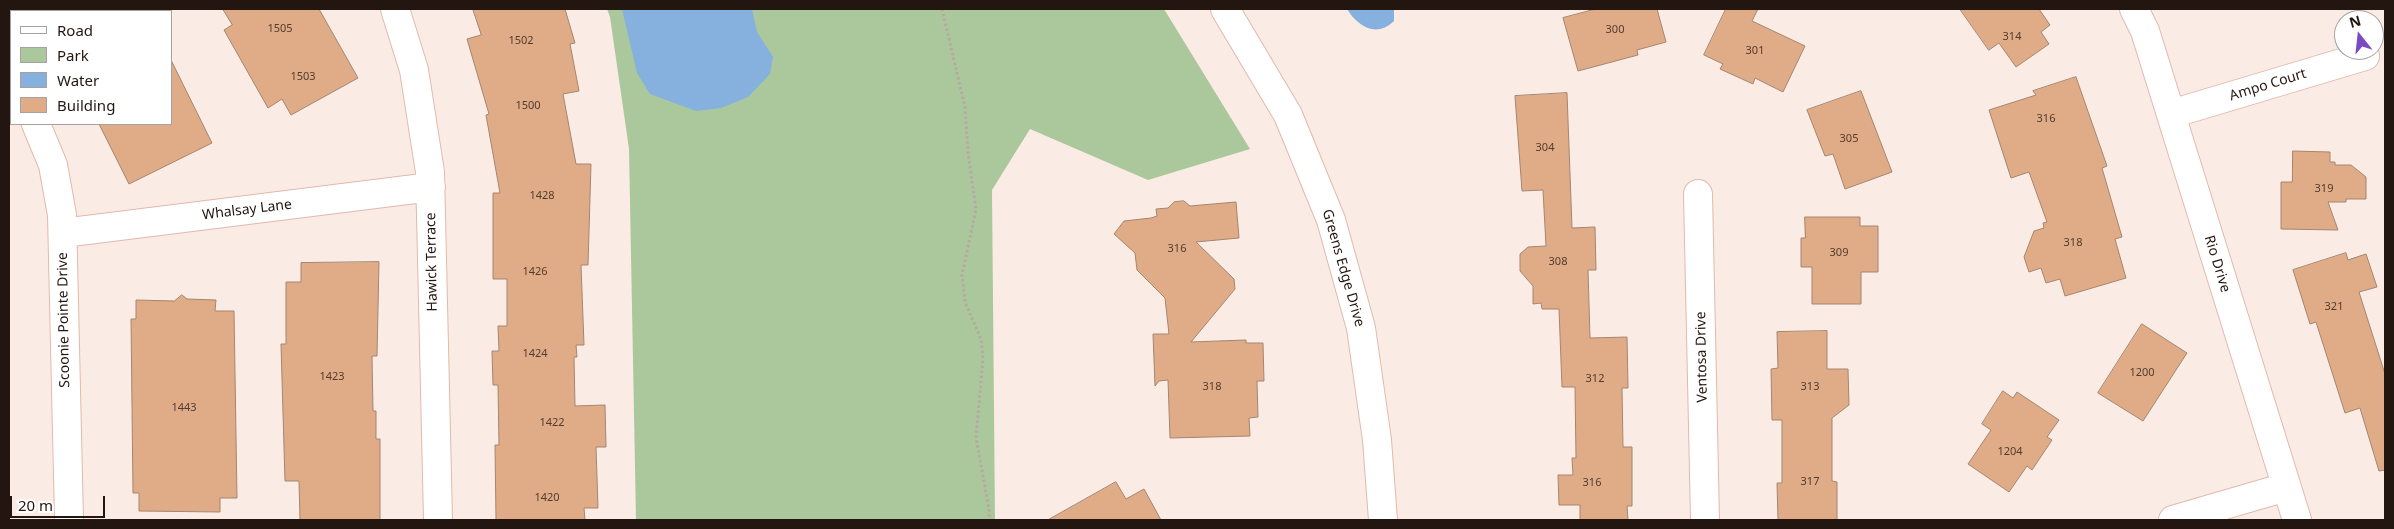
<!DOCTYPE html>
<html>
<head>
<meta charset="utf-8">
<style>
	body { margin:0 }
	#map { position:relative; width:2394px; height:529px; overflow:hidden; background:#fbebe5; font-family:"Noto Sans",sans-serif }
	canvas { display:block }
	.frame { position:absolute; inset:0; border:10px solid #231611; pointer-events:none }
	.legend { position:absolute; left:10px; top:10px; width:162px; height:115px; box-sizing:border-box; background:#fff; border:1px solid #a7a2a0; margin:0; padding:6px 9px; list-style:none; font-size:15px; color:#231611 }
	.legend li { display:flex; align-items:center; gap:10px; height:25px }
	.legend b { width:25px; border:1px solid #a7a2a0 }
	.north { position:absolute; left:2334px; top:10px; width:50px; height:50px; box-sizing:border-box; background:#fff; border:1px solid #a7a2a0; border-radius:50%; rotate:344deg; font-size:14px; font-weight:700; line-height:20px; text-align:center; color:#231611 }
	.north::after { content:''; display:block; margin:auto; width:18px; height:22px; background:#794ac3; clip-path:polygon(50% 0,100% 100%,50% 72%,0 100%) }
	.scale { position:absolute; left:10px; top:496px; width:95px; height:22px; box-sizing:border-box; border:2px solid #231611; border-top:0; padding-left:6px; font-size:15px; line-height:18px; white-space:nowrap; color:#231611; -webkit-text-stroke:4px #fff; paint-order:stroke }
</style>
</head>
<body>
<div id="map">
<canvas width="2394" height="529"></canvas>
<div class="frame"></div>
<ul class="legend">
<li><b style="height:6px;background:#fff"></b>Road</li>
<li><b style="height:14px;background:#abc89d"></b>Park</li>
<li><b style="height:14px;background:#86b0dd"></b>Water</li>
<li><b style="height:14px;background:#e0ac87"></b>Building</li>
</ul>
<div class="north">N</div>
<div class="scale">20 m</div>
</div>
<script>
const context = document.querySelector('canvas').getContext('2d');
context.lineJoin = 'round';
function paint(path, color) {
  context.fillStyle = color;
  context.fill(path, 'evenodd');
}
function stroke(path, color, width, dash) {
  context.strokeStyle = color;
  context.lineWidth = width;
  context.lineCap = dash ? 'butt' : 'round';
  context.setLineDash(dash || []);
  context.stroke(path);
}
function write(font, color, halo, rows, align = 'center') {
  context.font = font + ' "Noto Sans",sans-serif';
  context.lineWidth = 4.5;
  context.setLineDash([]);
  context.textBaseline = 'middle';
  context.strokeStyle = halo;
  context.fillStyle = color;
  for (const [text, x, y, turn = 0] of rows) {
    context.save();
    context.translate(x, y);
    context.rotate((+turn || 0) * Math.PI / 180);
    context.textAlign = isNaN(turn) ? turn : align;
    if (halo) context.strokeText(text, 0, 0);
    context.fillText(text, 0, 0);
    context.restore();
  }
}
paint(new Path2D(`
	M 607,9 L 1164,9 L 1250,149 L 1148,180 L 1030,129 L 992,190 L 995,520 L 636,520 L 629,149 L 610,17 Z`), '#abc89d');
paint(new Path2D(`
	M 622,9 L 752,9 L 757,32 L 773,57 L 770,74 L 748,97 L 721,108 L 696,111 L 650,94 L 637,73 Z
	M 1347,9 L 1394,9 L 1394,21 C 1377,38 1358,27 1347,9 Z`), '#86b0dd');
const building = new Path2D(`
	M 223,9 L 319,9 L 358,78 L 291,115 L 282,99 L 268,108 L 224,30 L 232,25 Z
	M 473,9 L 565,9 L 575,43 L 570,44 L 579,91 L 563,94 L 576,164 L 591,164 L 588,265 L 581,265 L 584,345 L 576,345 L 577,357 L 574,357 L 575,406 L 605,405 L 606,447 L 596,447 L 598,508 L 584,508 L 585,520 L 496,520 L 495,445 L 499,445 L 498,385 L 493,385 L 492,351 L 499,351 L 498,326 L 507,326 L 507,279 L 493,279 L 493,193 L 500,193 L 486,115 L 489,114 L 467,39 L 481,35 Z
	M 1596,9 L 1657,9 L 1666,42 L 1637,50 L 1638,55 L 1578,71 L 1563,18 Z
	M 1726,9 L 1758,9 L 1752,21 L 1805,46 L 1783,92 L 1755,78 L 1753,84 L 1720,69 L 1723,64 L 1704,55 Z
	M 1960,9 L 2039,9 L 2050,25 L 2041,32 L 2049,44 L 2016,67 L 1999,43 L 1989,50 Z
	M 171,60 L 212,143 L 129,184 L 99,124 L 171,124 Z
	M 2076,77 L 2107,166 L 2102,168 L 2122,237 L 2115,239 L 2126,278 L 2065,296 L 2060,279 L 2046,283 L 2041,268 L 2029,272 L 2024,257 L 2034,231 L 2044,228 L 2043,223 L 2047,222 L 2029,172 L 2011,178 L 1989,110 L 2036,95 L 2033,91 Z
	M 1861,91 L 1892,172 L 1845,189 L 1833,154 L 1825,156 L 1807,110 Z
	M 1567,93 L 1572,228 L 1595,227 L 1596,270 L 1588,270 L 1590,338 L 1627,337 L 1628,388 L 1622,388 L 1623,447 L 1632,447 L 1632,506 L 1627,506 L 1628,520 L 1580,520 L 1580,505 L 1559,505 L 1558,475 L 1573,475 L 1572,458 L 1576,458 L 1575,387 L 1562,387 L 1559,309 L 1542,309 L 1541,303 L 1533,304 L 1533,286 L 1520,271 L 1520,254 L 1528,247 L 1546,246 L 1543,190 L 1522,191 L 1515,96 Z
	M 2293,151 L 2330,152 L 2330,162 L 2335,162 L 2335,165 L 2351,165 L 2366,177 L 2366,199 L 2346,199 L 2346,202 L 2328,202 L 2338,230 L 2281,229 L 2281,182 L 2292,182 Z
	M 1184,201 L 1190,206 L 1236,202 L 1239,238 L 1196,242 L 1234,279 L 1235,289 L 1191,342 L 1246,340 L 1246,343 L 1263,343 L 1264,381 L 1257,381 L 1258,417 L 1249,418 L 1250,436 L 1170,438 L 1168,380 L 1159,381 L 1155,386 L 1153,334 L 1169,334 L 1165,298 L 1137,270 L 1135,253 L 1114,234 L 1124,221 L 1151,218 L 1157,216 L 1156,209 L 1168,208 L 1174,202 Z
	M 1805,217 L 1860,217 L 1860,226 L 1878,226 L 1878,272 L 1861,272 L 1861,304 L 1812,304 L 1812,267 L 1801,267 L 1801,238 L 1805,238 Z
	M 2346,253 L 2348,260 L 2366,254 L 2377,287 L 2359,292 L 2385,374 L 2385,470 L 2379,471 L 2360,408 L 2345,413 L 2316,322 L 2310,324 L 2293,270 Z
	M 379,262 L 377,356 L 372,356 L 373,411 L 376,411 L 376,439 L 380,439 L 380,520 L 300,520 L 299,481 L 285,481 L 281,344 L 286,344 L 286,282 L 301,282 L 301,263 Z
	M 182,295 L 187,299 L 216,300 L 215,311 L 234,311 L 237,498 L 220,498 L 220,512 L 139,511 L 139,493 L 133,493 L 131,319 L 136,319 L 136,300 L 174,301 Z
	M 2142,324 L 2187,353 L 2143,421 L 2098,393 Z
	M 1827,331 L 1827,369 L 1848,369 L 1849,405 L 1832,418 L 1832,481 L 1837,482 L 1837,520 L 1778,520 L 1777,483 L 1782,483 L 1782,420 L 1772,420 L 1771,369 L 1778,368 L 1777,332 Z
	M 2003,391 L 2013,398 L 2017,392 L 2059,420 L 2047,437 L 2052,440 L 2032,470 L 2027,466 L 2009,492 L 1968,464 L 1991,430 L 1982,424 Z
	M 1116,482 L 1126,499 L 1144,489 L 1161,520 L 1048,520 Z`);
paint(building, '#e0ac87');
stroke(building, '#a48570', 1);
const minor = new Path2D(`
	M 395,9 L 414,70 L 430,172 L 438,520
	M 1225,9 L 1288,115 L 1331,220 L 1361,328 L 1377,440 L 1383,520
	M 2134,9 L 2145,31 L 2297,520
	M 9,82 L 11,86
	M 2171,114 L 2365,56
	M 36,124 L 53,165 L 62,215 L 69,520
	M 1698,194 L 1705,520
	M 63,233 L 431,187
	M 2173,520 L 2286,487`);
stroke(minor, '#e0baac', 30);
stroke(new Path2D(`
	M 942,9 L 965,107 L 968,153 L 976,209 L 962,275 L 965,302 L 981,339 L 983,359 L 976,438 L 989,509 L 989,520`), '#b7a8a2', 3, [2.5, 2.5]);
stroke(minor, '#fff', 28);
write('11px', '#523c2e', null, [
	["1505",280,29],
	["300",1615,30],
	["314",2012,37],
	["1502",521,41],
	["301",1755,51],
	["1503",303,77],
	["1500",528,106],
	["316",2046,119],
	["305",1849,139],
	["304",1545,148],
	["319",2324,189],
	["1428",542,196],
	["318",2073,243],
	["316",1177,249],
	["309",1839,253],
	["308",1558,262],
	["1426",535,272],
	["321",2334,307],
	["1424",535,354],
	["1200",2142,373],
	["1423",332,377],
	["312",1595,379],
	["318",1212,387],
	["313",1810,387],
	["1443",184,408],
	["1422",552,423],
	["1204",2010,452],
	["317",1810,482],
	["316",1592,483],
	["1420",547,498]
]);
write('14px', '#231611', '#fff', [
	["Ampo Court",2268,85,-17],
	["Whalsay Lane",247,210,-7],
	["Hawick Terrace",432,262,-91],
	["Rio Drive",2217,264,73],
	["Greens Edge Drive",1343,268,74],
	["Scoonie Pointe Drive",64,320,-91],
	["Ventosa Drive",1702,357,-91]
]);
</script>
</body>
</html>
